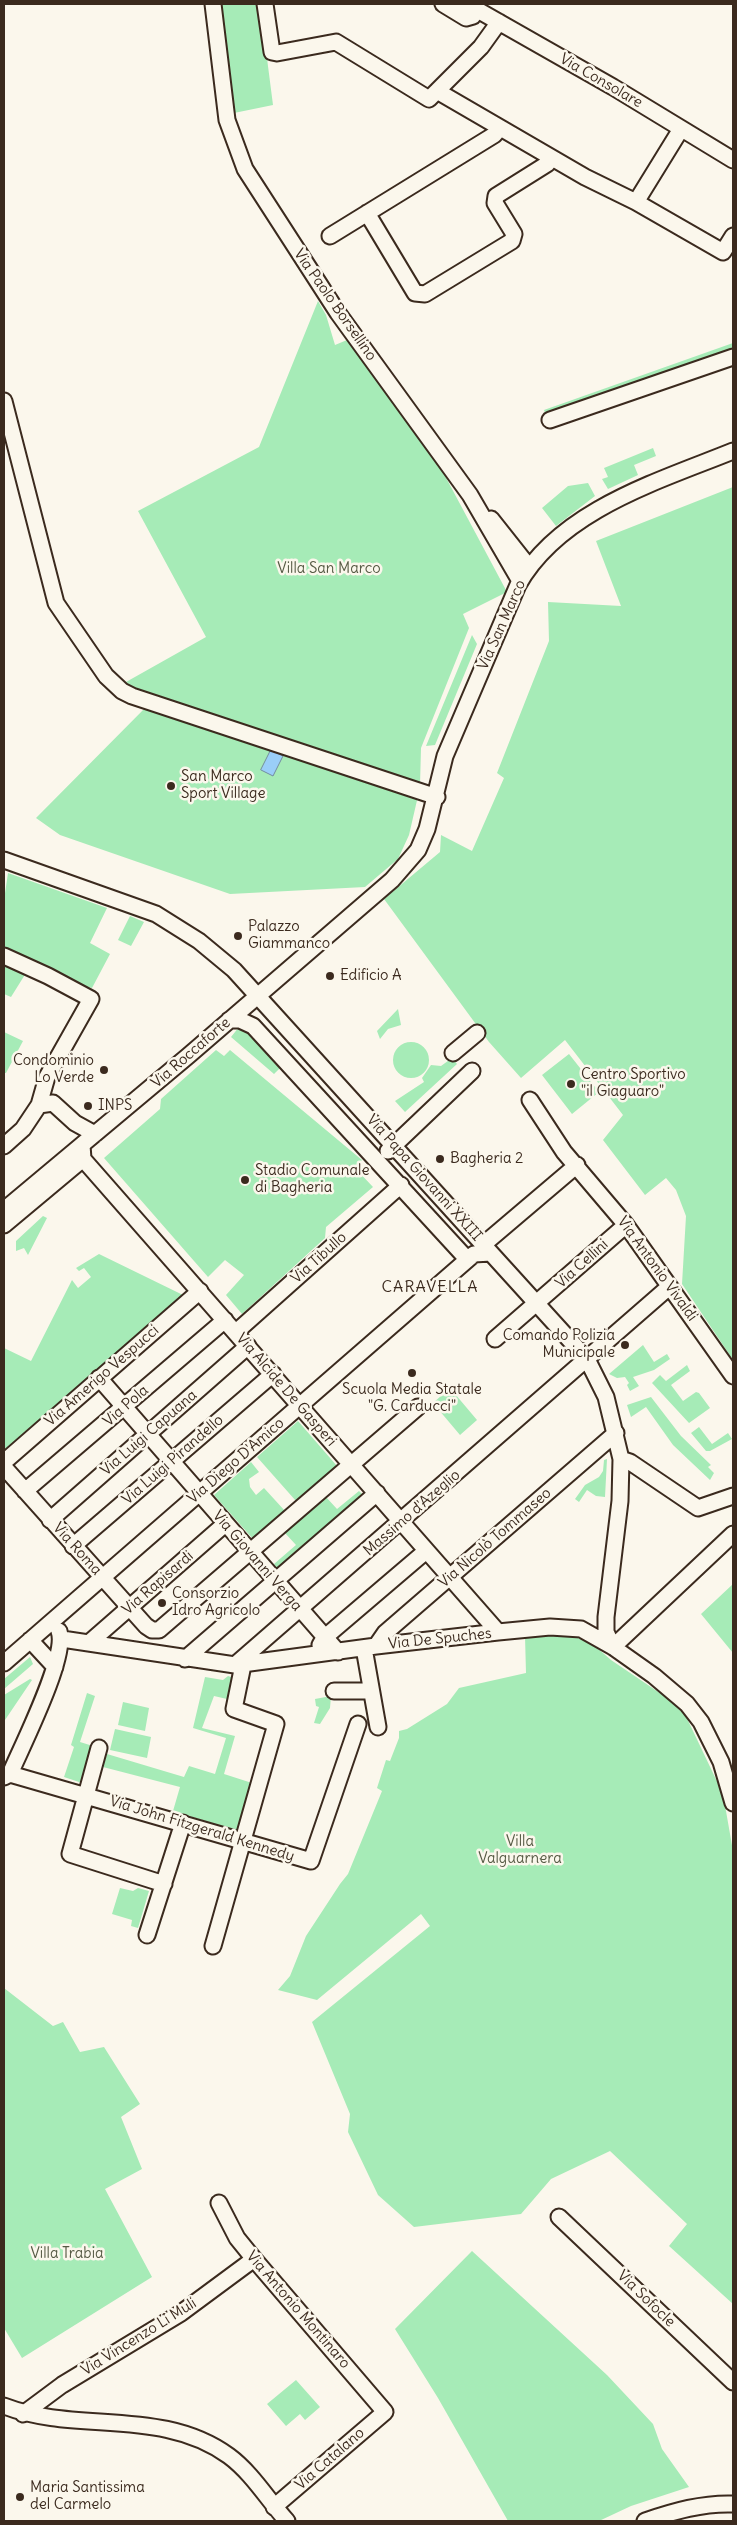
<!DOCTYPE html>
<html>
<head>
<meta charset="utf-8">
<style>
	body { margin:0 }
	#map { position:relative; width:737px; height:2525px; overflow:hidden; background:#fbf7ec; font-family:Delius,sans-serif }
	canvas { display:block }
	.frame { position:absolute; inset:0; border:5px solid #3b2a1e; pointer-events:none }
</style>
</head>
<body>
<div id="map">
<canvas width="737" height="2525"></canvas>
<div class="frame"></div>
</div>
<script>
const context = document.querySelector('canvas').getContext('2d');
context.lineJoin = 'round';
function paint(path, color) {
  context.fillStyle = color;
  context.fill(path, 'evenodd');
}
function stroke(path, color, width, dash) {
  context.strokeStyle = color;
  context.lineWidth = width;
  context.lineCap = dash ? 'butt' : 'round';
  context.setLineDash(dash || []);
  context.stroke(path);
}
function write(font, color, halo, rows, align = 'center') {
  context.font = font + ' Delius,sans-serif';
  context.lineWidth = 5;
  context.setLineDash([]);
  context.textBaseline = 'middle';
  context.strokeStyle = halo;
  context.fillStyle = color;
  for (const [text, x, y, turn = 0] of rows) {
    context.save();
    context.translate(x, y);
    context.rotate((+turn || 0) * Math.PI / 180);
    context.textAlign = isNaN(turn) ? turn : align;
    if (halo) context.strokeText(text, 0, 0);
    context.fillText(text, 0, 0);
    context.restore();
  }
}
paint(new Path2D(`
	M 221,4 L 260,4 L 273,105 L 234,113 Z
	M 318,301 L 326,315 L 335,345 L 347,340 L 428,444 L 507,592 L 463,614 L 469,628 L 421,748 L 420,785 L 331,753 L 128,686 L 126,682 L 206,637 L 138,511 L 259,447 Z
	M 733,343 L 733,350 L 546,416 L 544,410 Z
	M 653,448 L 656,456 L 634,465 L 638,475 L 608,489 L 602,479 L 608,477 L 604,468 Z
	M 588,483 L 595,496 L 556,526 L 542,508 L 568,486 Z
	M 733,487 L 733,1360 L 682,1284 L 686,1216 L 676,1190 L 666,1178 L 645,1195 L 603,1140 L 623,1115 L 565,1040 L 521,1078 L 489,1042 L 384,899 L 440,852 L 441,835 L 472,851 L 504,778 L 497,773 L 549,641 L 548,602 L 621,606 L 596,541 Z
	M 472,635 L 477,644 L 435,745 L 426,746 Z
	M 147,706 L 418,796 L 409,835 L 398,859 L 365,887 L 230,894 L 60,835 L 36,818 Z
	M 8,873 L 107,908 L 90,943 L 110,954 L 92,988 L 70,982 L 4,950 L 4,900 Z
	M 130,916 L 144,922 L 131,946 L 118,940 Z
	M 4,959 L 26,973 L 11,997 L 4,994 Z
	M 398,1009 L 401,1025 L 388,1029 L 380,1039 L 377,1031 Z
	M 239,1027 L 253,1035 L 281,1067 L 274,1074 L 231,1037 Z
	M 4,1032 L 23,1041 L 6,1073 L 4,1073 Z
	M393 1060a18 18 0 1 1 36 0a18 18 0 1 1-36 0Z
	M 216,1050 L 224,1056 L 230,1050 L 362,1160 L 355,1168 L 373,1187 L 326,1227 L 325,1238 L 242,1314 L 226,1295 L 244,1275 L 225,1260 L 208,1277 L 104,1158 L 160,1109 L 161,1099 Z
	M 569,1054 L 599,1092 L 572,1114 L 542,1075 Z
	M 452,1058 L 457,1064 L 405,1112 L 395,1101 L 424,1082 L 422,1078 L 431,1065 L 441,1066 Z
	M 43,1216 L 47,1218 L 28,1255 L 24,1248 L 16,1251 L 16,1241 Z
	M 99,1254 L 183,1295 L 4,1450 L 4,1348 L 31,1361 L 72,1280 L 78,1288 L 91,1277 L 84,1268 L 79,1271 L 76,1268 Z
	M 643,1345 L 654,1362 L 667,1354 L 670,1359 L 654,1370 L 633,1377 L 639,1386 L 630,1391 L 627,1385 L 629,1383 L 625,1377 L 617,1378 L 609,1374 Z
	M 687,1365 L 690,1371 L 671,1385 L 683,1401 L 696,1392 L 699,1393 L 710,1408 L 689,1423 L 652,1383 L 660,1375 L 666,1381 Z
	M 450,1388 L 477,1420 L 460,1435 L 433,1403 Z
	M 651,1397 L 681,1436 L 711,1465 L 708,1467 L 714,1473 L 710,1480 L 673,1445 L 646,1407 L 631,1417 L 627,1405 Z
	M 298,1421 L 337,1466 L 296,1501 L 257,1457 Z
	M 699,1427 L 712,1444 L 728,1433 L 732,1439 L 710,1451 L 706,1451 L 691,1433 Z
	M 607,1459 L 605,1497 L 596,1496 L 587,1490 L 579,1502 L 575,1499 L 585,1485 L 599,1477 L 603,1471 L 604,1460 Z
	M 251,1462 L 259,1472 L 249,1479 L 250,1487 L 256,1495 L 264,1488 L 285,1511 L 253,1539 L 214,1495 Z
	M 359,1491 L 362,1494 L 277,1568 L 274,1564 L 296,1545 L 285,1533 L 326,1497 L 337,1509 Z
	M 733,1584 L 733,1653 L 701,1614 Z
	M 563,1635 L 576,1637 L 595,1646 L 611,1660 L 682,1708 L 723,1794 L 733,1851 L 733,2304 L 669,2246 L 687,2224 L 610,2151 L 551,2179 L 521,2214 L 414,2227 L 378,2195 L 348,2132 L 350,2114 L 312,2022 L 430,1926 L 421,1914 L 317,2000 L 278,1990 L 290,1976 L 306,1936 L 340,1884 L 348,1874 L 382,1791 L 377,1788 L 386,1760 L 390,1761 L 399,1738 L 399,1731 L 407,1729 L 447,1704 L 459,1688 L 526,1673 L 525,1636 Z
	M 30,1657 L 33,1664 L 4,1689 L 4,1679 Z
	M 228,1676 L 234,1678 L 227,1699 L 214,1696 L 202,1728 L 235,1736 L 224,1774 L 252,1783 L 238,1831 L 173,1811 L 180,1787 L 103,1767 L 107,1754 L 184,1777 L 189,1766 L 215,1774 L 226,1738 L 193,1728 L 205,1677 L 223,1680 Z
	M 30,1679 L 32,1680 L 5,1720 L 4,1695 Z
	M 87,1693 L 95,1696 L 80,1742 L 93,1746 L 82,1783 L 64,1777 L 74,1747 L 71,1745 Z
	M 331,1696 L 330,1708 L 320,1724 L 314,1723 L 319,1707 L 316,1706 L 315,1699 Z
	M 123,1702 L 149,1708 L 145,1731 L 118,1725 Z
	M 115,1729 L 151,1737 L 147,1758 L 110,1750 Z
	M 120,1888 L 133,1891 L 138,1888 L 149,1891 L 138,1928 L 131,1926 L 132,1920 L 112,1914 Z
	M 4,1988 L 53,2026 L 63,2022 L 80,2052 L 104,2047 L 140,2104 L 121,2117 L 142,2169 L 105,2189 L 152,2277 L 22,2358 L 4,2328 Z
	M 472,2251 L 607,2375 L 653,2424 L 662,2449 L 689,2487 L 631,2506 L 599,2521 L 508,2521 L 438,2398 L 395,2329 Z
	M 296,2380 L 320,2407 L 305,2420 L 300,2414 L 286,2426 L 267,2404 Z`), '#a6ebb7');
const water = new Path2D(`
	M 271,750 L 283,756 L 273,776 L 261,770 Z`);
paint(water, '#9acef8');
stroke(water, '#748ca1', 1);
const minor = new Path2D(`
	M 213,4 L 227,120 L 245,169 L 338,313 L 470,495 L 520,581
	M 265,4 L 272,52 L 277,53 L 336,42 L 429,99 L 481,47 L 499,22
	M 443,4 L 466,18 L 473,16 L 477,9
	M 467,4 L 613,87 L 733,160
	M 437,91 L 585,177 L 636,202 L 723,252 L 733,236
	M 636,202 L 681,129
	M 367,213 L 415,293 L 425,294 L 512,241 L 514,234 L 495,203 L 496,196 L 547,164 L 551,158
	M 330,236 L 494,135 L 500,128
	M 4,401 L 56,603 L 106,676 L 122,691 L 132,696 L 437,797
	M 550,420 L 733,357
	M 491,519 L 529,567
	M 4,860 L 156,914 L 199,941 L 234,970 L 587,1359 L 606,1397 L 621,1459 L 620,1501 L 606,1617 L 606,1632 L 613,1647
	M 4,956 L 48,976 L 91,999 L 47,1077 L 39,1105 L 23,1129 L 4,1146
	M 229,1020 L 240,1020 L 253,1026 L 467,1259
	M 453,1053 L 477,1033
	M 530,1100 L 564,1152 L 626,1225 L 733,1376
	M 39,1105 L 53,1103 L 75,1123 L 95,1134
	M 82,1145 L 83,1159 L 498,1632
	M 388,1151 L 472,1071
	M 4,1210 L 188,1056 L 392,880 L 418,850 L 427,829 L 445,756 L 518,585 C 560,510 659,481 733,451
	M 4,1225 L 83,1159
	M 484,1244 L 577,1165
	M 236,1332 L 401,1185
	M 495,1339 L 626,1225
	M 99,1378 L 338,1652
	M 621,1459 L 630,1462 L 698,1508 L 733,1496
	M 4,1462 L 200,1291
	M 4,1467 L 146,1626 L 152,1630 L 159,1630 L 418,1407
	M 25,1491 L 225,1320
	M 50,1520 L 248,1346
	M 73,1546 L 273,1374
	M 62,1639 L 235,1665 L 376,1646 L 498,1632 L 550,1627 L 581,1629 L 613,1647 L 654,1676 L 687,1704 L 701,1722 L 721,1762 L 733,1803
	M 30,1640 L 55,1667
	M 90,1642 L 225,1524
	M 320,1645 L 324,1638 L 426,1551
	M 376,1646 L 385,1633 L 616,1433
	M 613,1647 L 733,1534
	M 364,1648 L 378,1727
	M 185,1659 L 377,1493
	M 4,1663 L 474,1254 L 491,1253
	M 235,1665 L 669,1287
	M 334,1691 L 371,1691
	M 99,1748 L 70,1854 L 164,1884
	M 10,1774 L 311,1861 L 358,1724
	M 4,1777 L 10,1774 C 22,1746 68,1655 59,1631
	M 147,1935 L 183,1823
	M 213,1946 L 276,1724 L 234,1709 L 243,1665
	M 219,2203 L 237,2238 L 254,2259 L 385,2412 L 274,2507
	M 559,2217 L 733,2382
	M 4,2406 C 77,2434 162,2407 229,2456 C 252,2473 268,2500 287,2521
	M 23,2414 L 62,2385 L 181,2313 L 254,2259
	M 645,2521 C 675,2511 702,2503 733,2504`);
stroke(minor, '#3b2a1e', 19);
stroke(minor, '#fbf7ec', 15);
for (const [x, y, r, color] of [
	[171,786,5,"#3b2a1e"],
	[238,936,5,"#3b2a1e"],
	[330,976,5,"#3b2a1e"],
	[104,1070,5,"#3b2a1e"],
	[571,1084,5,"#3b2a1e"],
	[88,1106,5,"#3b2a1e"],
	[440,1159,5,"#3b2a1e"],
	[245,1180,5,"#3b2a1e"],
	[625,1345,5,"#3b2a1e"],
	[412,1373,5,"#3b2a1e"],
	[162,1603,5,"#3b2a1e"],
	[20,2497,5,"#3b2a1e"]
]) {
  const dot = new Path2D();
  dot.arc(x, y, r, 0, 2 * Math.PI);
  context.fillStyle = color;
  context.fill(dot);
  stroke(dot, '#fbf7ec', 2);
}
write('15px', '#3b2a1e', '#fbf7ec', [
	["Via Consolare",601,81,30],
	["Via Paolo Borsellino",335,305,55],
	["Via San Marco",502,625,-66],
	["Via Roccaforte",191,1053,-41],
	["Via Papa Giovanni XXIII",424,1178,48],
	["Via Tibullo",319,1258,-42],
	["Via Cellini",582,1264,-42],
	["Via Antonio Vivaldi",657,1269,54],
	["Via Amerigo Vespucci",102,1376,-41],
	["Via Alcide De Gasperi",286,1390,49],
	["Via Pola",126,1406,-41],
	["Via Luigi Capuana",149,1433,-41],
	["Via Luigi Pirandello",173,1460,-41],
	["Via Diego D'Amico",236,1461,-41],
	["Massimo d'Azeglio",412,1513,-41],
	["Via Nicolò Tommaseo",495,1538,-41],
	["Via Roma",77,1549,48],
	["Via Giovanni Verga",257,1561,49],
	["Via Rapisardi",158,1583,-41],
	["Via De Spuches",440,1639,-6],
	["Via John Fitzgerald Kennedy",202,1829,17],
	["Via Sofocle",646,2299,44],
	["Via Antonio Montinaro",298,2310,49],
	["Via Vincenzo Li Muli",139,2337,-32],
	["Via Catalano",330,2459,-41]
]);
write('15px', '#565a44', '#fbf7ec', [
	["Villa San Marco",329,569],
	["Villa",520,1842],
	["Valguarnera",520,1859],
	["Villa Trabia",67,2254]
]);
write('15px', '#3b2a1e', '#fbf7ec', [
	["San Marco",181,777],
	["Sport Village",181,794],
	["Palazzo",248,927],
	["Giammanco",248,944],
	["Edificio A",340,976],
	["Condominio",94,1061,"right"],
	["Lo Verde",94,1078,"right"],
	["Centro Sportivo",581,1075],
	["\"il Giaguaro\"",581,1092],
	["INPS",98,1106],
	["Bagheria 2",450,1159],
	["Stadio Comunale",255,1171],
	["di Bagheria",255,1188],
	["Comando Polizia",615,1336,"right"],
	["Municipale",615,1353,"right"],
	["Scuola Media Statale",412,1390,"center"],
	["\"G. Carducci\"",412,1407,"center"],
	["Consorzio",172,1594],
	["Idro Agricolo",172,1611],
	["Maria Santissima",30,2488],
	["del Carmelo",30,2505]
], 'left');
context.letterSpacing = '1px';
write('16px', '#3b2a1e', '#fbf7ec', [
	["CARAVELLA",430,1287]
]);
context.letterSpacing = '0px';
</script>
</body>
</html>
